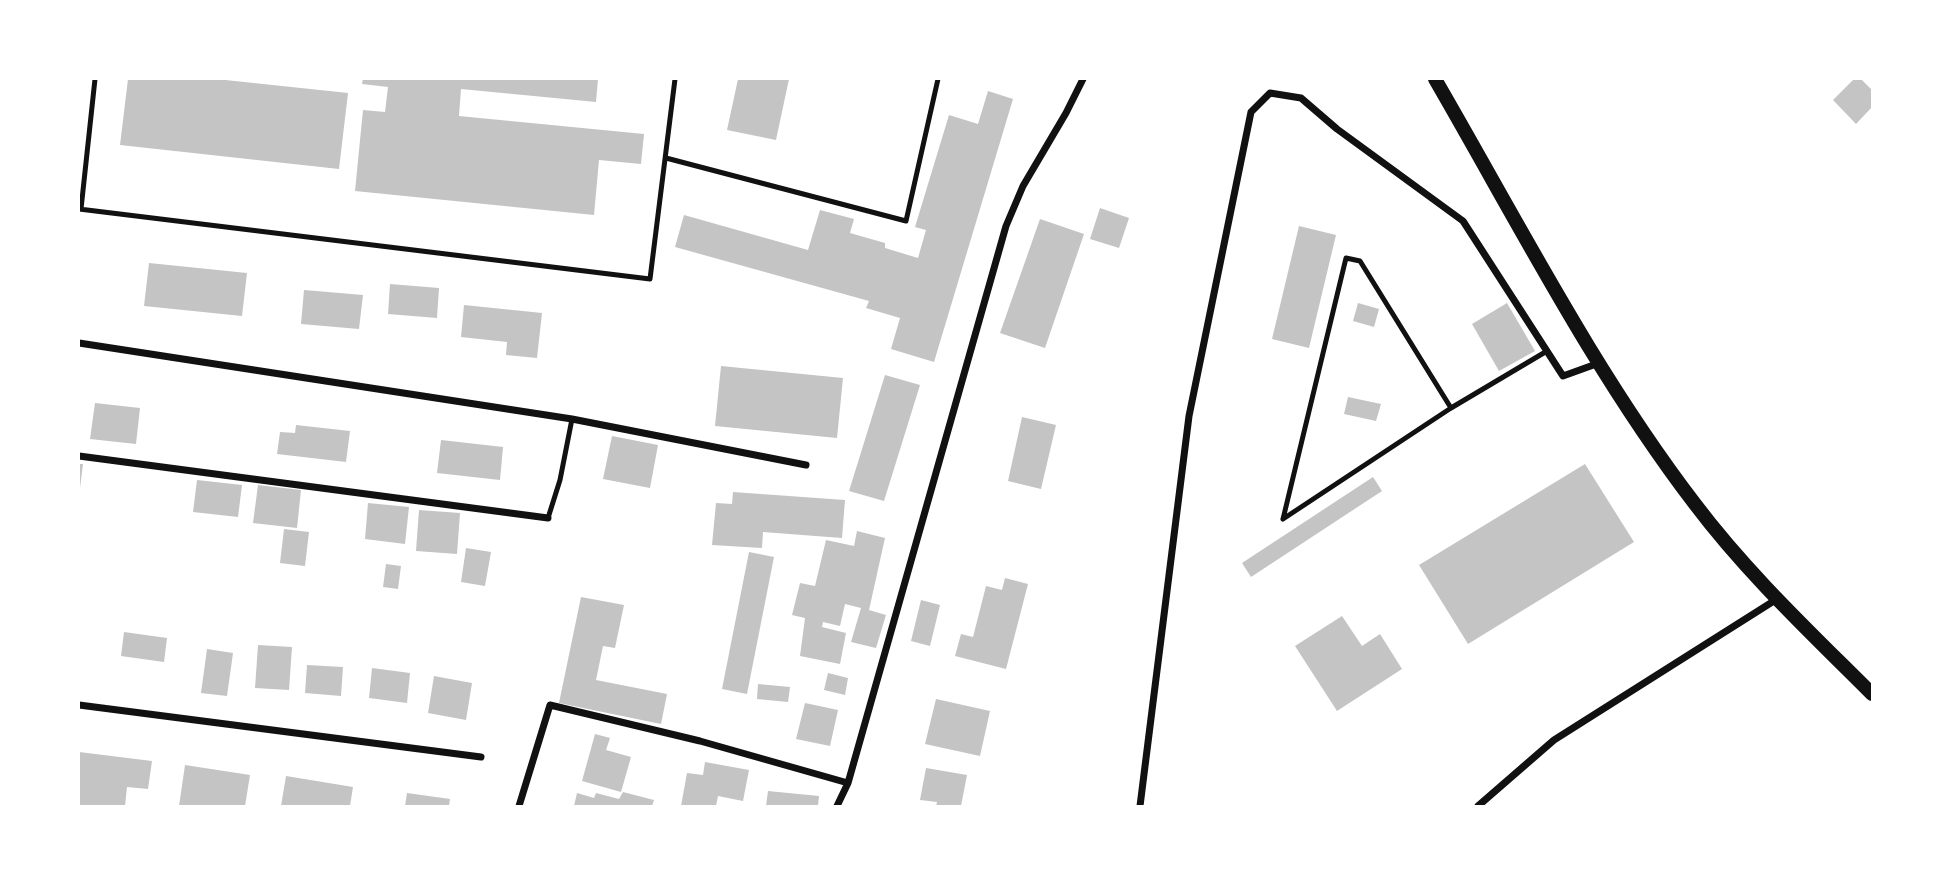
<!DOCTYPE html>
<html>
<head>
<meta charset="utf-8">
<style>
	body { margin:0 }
	#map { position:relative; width:1951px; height:885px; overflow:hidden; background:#fff; font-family:"Times New Roman",serif }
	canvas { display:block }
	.frame { position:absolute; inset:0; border:80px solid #fff; pointer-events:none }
</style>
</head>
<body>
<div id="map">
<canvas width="1951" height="885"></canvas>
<div class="frame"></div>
</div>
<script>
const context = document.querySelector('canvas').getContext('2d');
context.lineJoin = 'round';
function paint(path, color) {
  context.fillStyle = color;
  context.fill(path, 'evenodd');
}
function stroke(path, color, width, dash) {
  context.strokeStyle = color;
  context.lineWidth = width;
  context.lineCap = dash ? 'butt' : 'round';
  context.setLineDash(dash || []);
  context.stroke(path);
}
paint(new Path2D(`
	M 128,79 L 216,79 L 348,93 L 339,169 L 120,145 Z
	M 363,79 L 598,79 L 596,102 L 461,89 L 459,116 L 644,134 L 641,164 L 599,160 L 594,215 L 355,191 L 363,110 L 385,112 L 388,87 L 362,84 Z
	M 738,79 L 789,79 L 776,140 L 727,130 Z
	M 1854,79 L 1861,79 L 1872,90 L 1872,107 L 1856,124 L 1833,100 Z
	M 988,91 L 1013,99 L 934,362 L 891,349 L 900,318 L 866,308 L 869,301 L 675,247 L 684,215 L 808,250 L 820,210 L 854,219 L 850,233 L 885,243 L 885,248 L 918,258 L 926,230 L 915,227 L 949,115 L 978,124 Z
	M 1100,208 L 1129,218 L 1119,248 L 1090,239 Z
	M 1040,219 L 1084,234 L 1045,348 L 1000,333 Z
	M 1299,226 L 1336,235 L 1309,348 L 1272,339 Z
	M 149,263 L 247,273 L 242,316 L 144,306 Z
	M 390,284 L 439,288 L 437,318 L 388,314 Z
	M 304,290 L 363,295 L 359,329 L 301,324 Z
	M 1358,303 L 1379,309 L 1374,327 L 1353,321 Z
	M 1507,303 L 1535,351 L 1499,371 L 1472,324 Z
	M 464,305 L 542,313 L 537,358 L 506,355 L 507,342 L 461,337 Z
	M 721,366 L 843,378 L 837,438 L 715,426 Z
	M 885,375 L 920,385 L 884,501 L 849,491 Z
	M 1348,397 L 1381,404 L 1376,421 L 1344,414 Z
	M 95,403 L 140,408 L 136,444 L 90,439 Z
	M 1022,417 L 1056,425 L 1041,489 L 1008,481 Z
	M 296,425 L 350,431 L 346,462 L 277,454 L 280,432 L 295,433 Z
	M 612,436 L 658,445 L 650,488 L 603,479 Z
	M 441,440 L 503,447 L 500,480 L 437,473 Z
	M 79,464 L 83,464 L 80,488 L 79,487 Z
	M 1585,464 L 1634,542 L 1468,644 L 1419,565 Z
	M 1373,477 L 1382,491 L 1251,577 L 1242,563 Z
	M 197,480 L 242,485 L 238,517 L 193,512 Z
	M 258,485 L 301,490 L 297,528 L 253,523 Z
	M 733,492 L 845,500 L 842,538 L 763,532 L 762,548 L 712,545 L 716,503 L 732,504 Z
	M 368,503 L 409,507 L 405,544 L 365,539 Z
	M 419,510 L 460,513 L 457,554 L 416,551 Z
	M 284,529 L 309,532 L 305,566 L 280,563 Z
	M 857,531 L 885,538 L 869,610 L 886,615 L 876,648 L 851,642 L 861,608 L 845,604 L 840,626 L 823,622 L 822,627 L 846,633 L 840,664 L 800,656 L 805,618 L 792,615 L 800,583 L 815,586 L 826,540 L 854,546 Z
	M 466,548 L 491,552 L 485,586 L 461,582 Z
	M 749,552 L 774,557 L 747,694 L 722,689 Z
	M 386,564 L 401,566 L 398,589 L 383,587 Z
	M 1005,578 L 1028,584 L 1006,669 L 955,656 L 961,634 L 973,637 L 986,586 L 1002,590 Z
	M 581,597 L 624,605 L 615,648 L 603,646 L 596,680 L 667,694 L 661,724 L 559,703 Z
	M 921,600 L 940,605 L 930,646 L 911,641 Z
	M 1342,616 L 1362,646 L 1380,634 L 1402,669 L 1337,711 L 1295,646 Z
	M 124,632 L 167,638 L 164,662 L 121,656 Z
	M 258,645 L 292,647 L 289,690 L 255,688 Z
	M 207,649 L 233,653 L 227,696 L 201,693 Z
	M 307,665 L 343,667 L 341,696 L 305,693 Z
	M 372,668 L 410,673 L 407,703 L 369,698 Z
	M 828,673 L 848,678 L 845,695 L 824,690 Z
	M 434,676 L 472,683 L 466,720 L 428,713 Z
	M 758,684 L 790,687 L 788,702 L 757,699 Z
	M 936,699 L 990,711 L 980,756 L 925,744 Z
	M 805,703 L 838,710 L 830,746 L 796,739 Z
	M 595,734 L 610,738 L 606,750 L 631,757 L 621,792 L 582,781 Z
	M 79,752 L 152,761 L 148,789 L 127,787 L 125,806 L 79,806 Z
	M 705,762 L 749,770 L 743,801 L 718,796 L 716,806 L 681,806 L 687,773 L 703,775 Z
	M 185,765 L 250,775 L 245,806 L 179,806 Z
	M 926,768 L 967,775 L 961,806 L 936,806 L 937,802 L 920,800 Z
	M 286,776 L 353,787 L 350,806 L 281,806 Z
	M 768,791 L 819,796 L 818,806 L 766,806 Z
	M 623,792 L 654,800 L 652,806 L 574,806 L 577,793 L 594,798 L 596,793 L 619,799 Z
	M 407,793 L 450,799 L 449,806 L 405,806 Z`), '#c4c4c4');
stroke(new Path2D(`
	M 666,158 L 906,221 L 938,79
	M 79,209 L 650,279 L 675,79
	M 81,209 L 95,79
	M 548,518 L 560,480 L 572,419
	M 1283,519 L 1346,258 L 1360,261 L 1451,408
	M 1283,519 L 1451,408 L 1547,351`), '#111', 5);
stroke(new Path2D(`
	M 79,343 L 572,419 L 806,465
	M 79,456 L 548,518
	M 79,705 L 481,757
	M 519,806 L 550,705 L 700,741 L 848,783
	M 837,806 L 848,783 L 1006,226 L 1023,186 L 1066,113 L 1083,79
	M 1140,806 L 1189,416 L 1251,112 L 1270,93 L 1301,98 L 1337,129 L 1463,221 L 1563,376 L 1599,363
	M 1478,806 L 1554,740 L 1777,599`), '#111', 7);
stroke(new Path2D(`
	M 1435,79 C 1518,222 1594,372 1695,504 C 1747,573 1811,633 1872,694`), '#111', 14);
</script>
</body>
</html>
